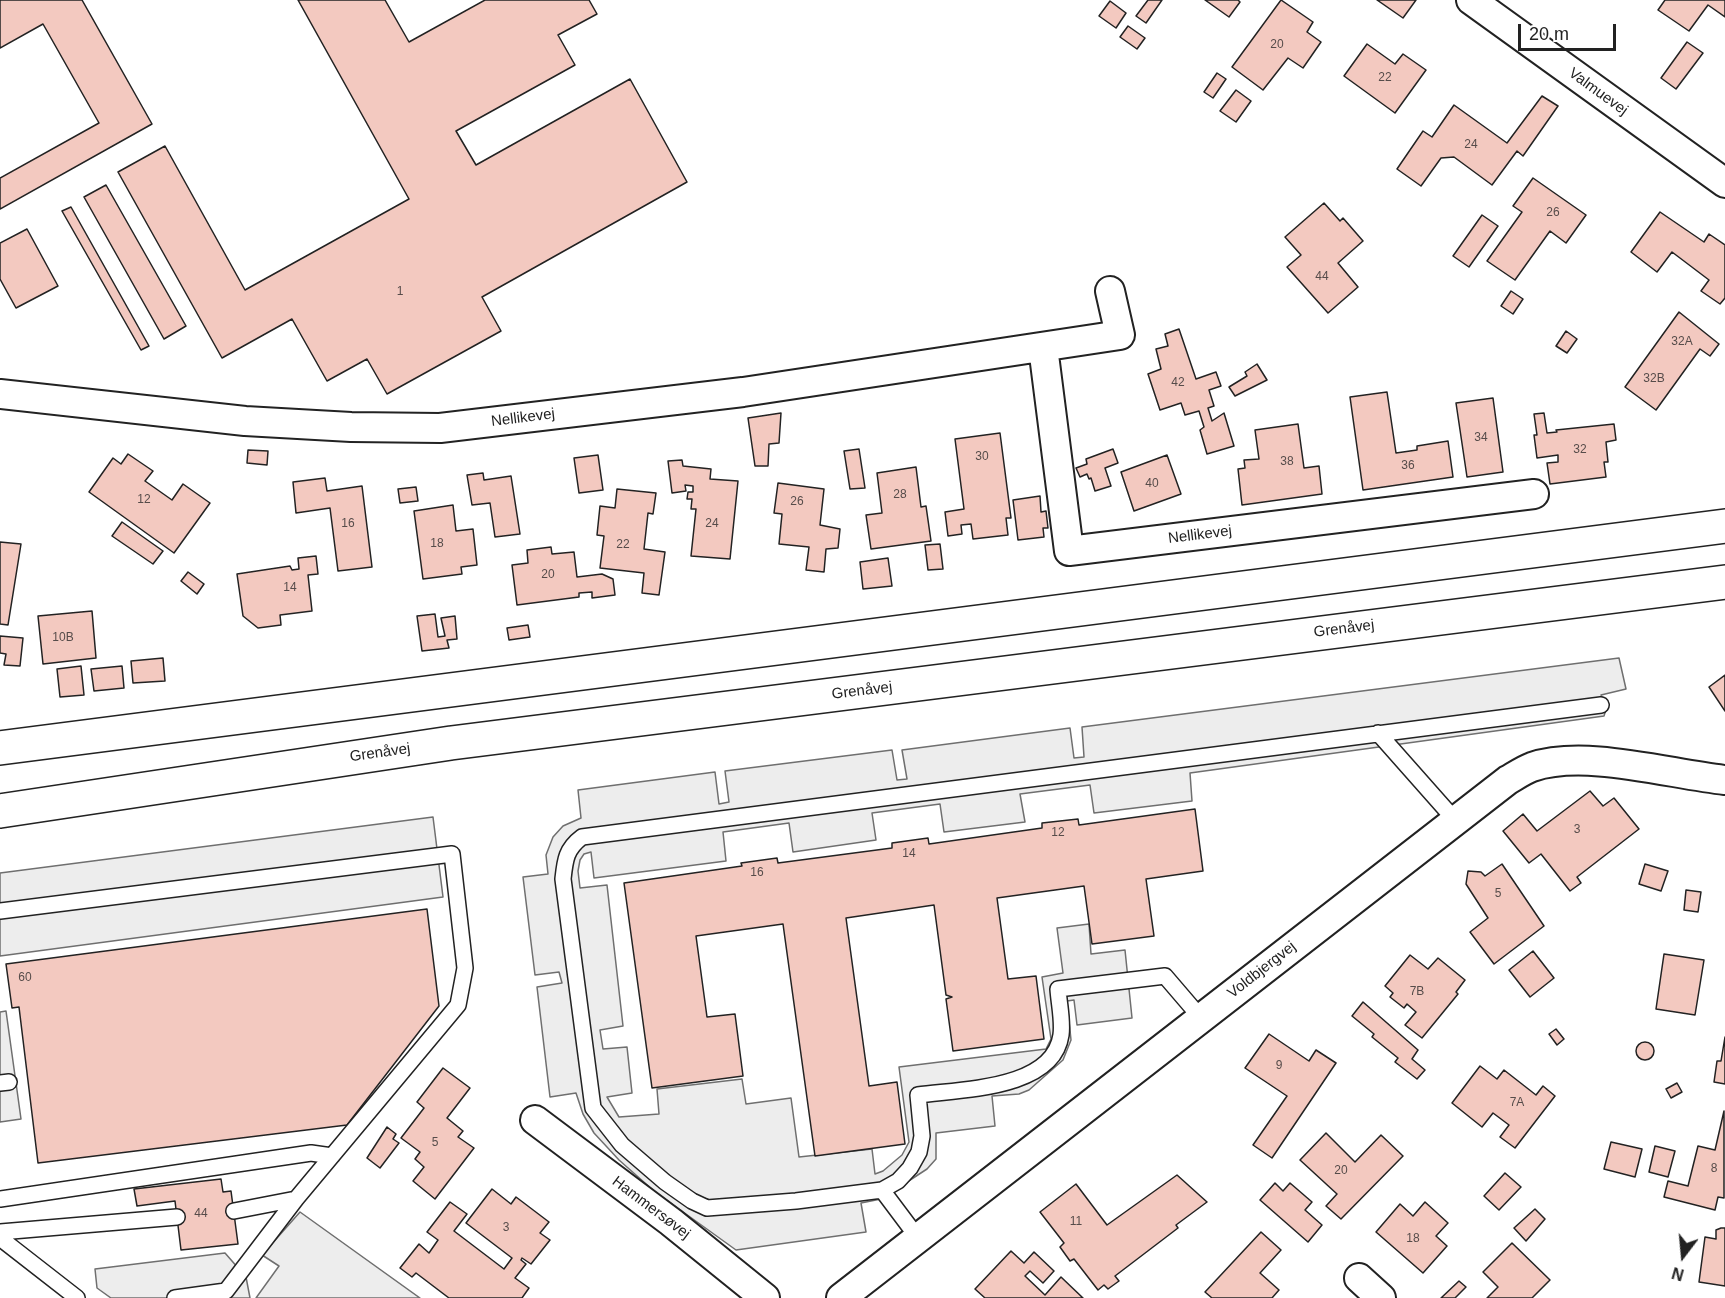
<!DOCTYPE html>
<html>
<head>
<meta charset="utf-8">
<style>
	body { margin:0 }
	#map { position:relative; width:1725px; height:1298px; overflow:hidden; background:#fff; font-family:Arial,sans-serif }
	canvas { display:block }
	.north { position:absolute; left:1653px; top:1226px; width:60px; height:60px; -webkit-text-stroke:4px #fff; paint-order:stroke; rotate:196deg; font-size:16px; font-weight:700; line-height:24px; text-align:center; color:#222 }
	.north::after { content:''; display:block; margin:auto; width:21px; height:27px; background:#222; clip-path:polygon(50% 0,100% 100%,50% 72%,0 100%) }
	.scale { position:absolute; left:1518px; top:24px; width:98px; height:27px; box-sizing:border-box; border:3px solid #222; border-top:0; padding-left:8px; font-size:18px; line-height:21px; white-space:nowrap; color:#222; -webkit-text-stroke:4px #fff; paint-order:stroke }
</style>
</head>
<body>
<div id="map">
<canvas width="1725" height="1298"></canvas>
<div class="north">N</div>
<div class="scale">20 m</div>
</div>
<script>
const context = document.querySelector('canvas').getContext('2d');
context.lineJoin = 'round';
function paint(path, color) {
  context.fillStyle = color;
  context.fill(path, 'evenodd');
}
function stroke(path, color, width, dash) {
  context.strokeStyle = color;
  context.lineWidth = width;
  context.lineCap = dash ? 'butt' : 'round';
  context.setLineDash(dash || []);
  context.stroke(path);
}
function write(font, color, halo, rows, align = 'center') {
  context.font = font + ' Arial,sans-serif';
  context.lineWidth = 4.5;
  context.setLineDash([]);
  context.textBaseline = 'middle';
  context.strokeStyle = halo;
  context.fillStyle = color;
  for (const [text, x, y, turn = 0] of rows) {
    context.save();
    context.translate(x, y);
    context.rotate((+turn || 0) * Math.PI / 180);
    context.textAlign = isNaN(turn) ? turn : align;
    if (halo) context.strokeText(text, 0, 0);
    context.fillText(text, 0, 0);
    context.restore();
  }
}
const parking = new Path2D(`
	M 1619,658 L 1626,689 L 1601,695 L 1607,706 L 1604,716 L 1190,773 L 1192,801 L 1094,813 L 1090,785 L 1020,794 L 1025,822 L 944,832 L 940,804 L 872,813 L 876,840 L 793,852 L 789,823 L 723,832 L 726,861 L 594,878 L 591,852 L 584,854 L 580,860 L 578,871 L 580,888 L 607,885 L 623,1026 L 600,1030 L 603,1049 L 627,1047 L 632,1093 L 607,1097 L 619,1117 L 659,1114 L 657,1089 L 742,1079 L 746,1104 L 791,1098 L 799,1157 L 872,1149 L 875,1174 L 883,1171 L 902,1155 L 909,1142 L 899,1067 L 1046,1049 L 1051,1039 L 1042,977 L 1063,973 L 1057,928 L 1089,924 L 1091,954 L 1125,950 L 1132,1018 L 1077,1025 L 1074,1000 L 1067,1001 L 1071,1040 L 1063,1060 L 1029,1090 L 1019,1094 L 992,1096 L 995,1126 L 936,1133 L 936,1159 L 927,1169 L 881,1199 L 861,1203 L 866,1232 L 736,1250 L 654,1191 L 619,1160 L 594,1133 L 583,1114 L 576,1093 L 550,1097 L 537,987 L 562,983 L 559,972 L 535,975 L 523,877 L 548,874 L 546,855 L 553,837 L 563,826 L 581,818 L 578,790 L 715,772 L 719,804 L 729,802 L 725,771 L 892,750 L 897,780 L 907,779 L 902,750 L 1070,728 L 1074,758 L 1084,757 L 1082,727 Z
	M 433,817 L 443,897 L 0,956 L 0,873 Z
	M 6,1011 L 21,1119 L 0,1122 L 0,1012 Z
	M 300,1212 L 420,1298 L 256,1298 L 279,1266 L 262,1255 Z
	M 225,1253 L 246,1277 L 250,1298 L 111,1298 L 97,1288 L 95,1269 Z`);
paint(parking, '#ededed');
stroke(parking, '#6f6f6f', 1.5);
const building = new Path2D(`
	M 0,0 L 82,0 L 152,124 L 0,209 L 0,178 L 99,123 L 43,24 L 0,48 Z
	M 298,0 L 385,0 L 409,42 L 485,0 L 589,0 L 597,14 L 558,35 L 575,65 L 456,131 L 476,165 L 630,79 L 687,182 L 482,297 L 501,331 L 387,394 L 367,359 L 327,381 L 292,319 L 222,358 L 118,172 L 165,146 L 245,290 L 409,199 Z
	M 1148,0 L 1162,0 L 1146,23 L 1136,16 Z
	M 1205,0 L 1238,0 L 1240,2 L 1229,17 Z
	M 1281,0 L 1313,22 L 1307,32 L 1321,42 L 1303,68 L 1288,58 L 1263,90 L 1232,67 Z
	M 1377,0 L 1416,0 L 1403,18 Z
	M 1665,0 L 1725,0 L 1725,17 L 1708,5 L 1689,31 L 1658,10 Z
	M 1110,1 L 1126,13 L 1116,28 L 1099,16 Z
	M 1128,26 L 1145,38 L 1137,49 L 1120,37 Z
	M 1687,42 L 1703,53 L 1676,89 L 1661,78 Z
	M 1367,44 L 1395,64 L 1403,54 L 1426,70 L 1395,113 L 1344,76 Z
	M 1217,73 L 1226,79 L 1213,98 L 1204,92 Z
	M 1236,90 L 1251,101 L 1236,122 L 1220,111 Z
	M 1542,96 L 1558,106 L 1523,156 L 1517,151 L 1492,185 L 1454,157 L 1441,158 L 1421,186 L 1397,169 L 1423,131 L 1432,137 L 1454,105 L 1507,143 Z
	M 1533,178 L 1586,215 L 1566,243 L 1550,231 L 1515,280 L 1487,261 L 1522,212 L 1513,206 Z
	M 106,185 L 186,326 L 164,339 L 84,197 Z
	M 1324,203 L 1340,221 L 1343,218 L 1363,241 L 1338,263 L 1358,287 L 1328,313 L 1287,267 L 1301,255 L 1285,237 Z
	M 71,207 L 149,346 L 141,350 L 62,211 Z
	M 1660,212 L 1704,242 L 1709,234 L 1725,245 L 1725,298 L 1720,304 L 1701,291 L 1709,280 L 1672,252 L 1657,272 L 1631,252 Z
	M 1482,215 L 1498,226 L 1469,267 L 1453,256 Z
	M 27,229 L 58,286 L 16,308 L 0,279 L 0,243 Z
	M 1511,291 L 1523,299 L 1513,314 L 1501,306 Z
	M 1679,312 L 1719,344 L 1710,356 L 1700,349 L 1656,410 L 1625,387 Z
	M 1179,329 L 1196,379 L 1216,372 L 1221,386 L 1209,390 L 1214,406 L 1208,408 L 1212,421 L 1224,413 L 1234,446 L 1207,454 L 1200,430 L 1204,427 L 1199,411 L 1185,415 L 1181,403 L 1160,410 L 1148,374 L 1161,369 L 1156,349 L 1168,346 L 1165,334 Z
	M 1566,331 L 1577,339 L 1567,353 L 1556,346 Z
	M 1257,364 L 1267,380 L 1235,396 L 1229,387 L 1247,376 L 1245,372 Z
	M 1387,392 L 1396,453 L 1417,450 L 1417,446 L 1448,441 L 1453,477 L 1363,490 L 1350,397 Z
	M 1493,398 L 1503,472 L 1467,477 L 1456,403 Z
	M 781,413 L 779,443 L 769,444 L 768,466 L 755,466 L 748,418 Z
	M 1544,413 L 1547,433 L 1557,432 L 1556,430 L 1614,424 L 1616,440 L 1606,442 L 1608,462 L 1604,462 L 1606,477 L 1550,484 L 1547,463 L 1558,462 L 1558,455 L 1537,458 L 1534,435 L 1537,435 L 1534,414 Z
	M 1298,424 L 1304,468 L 1319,466 L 1322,494 L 1242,505 L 1238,469 L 1245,468 L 1244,460 L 1259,459 L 1255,430 Z
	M 1000,433 L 1011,518 L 1006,518 L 1008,535 L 973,539 L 971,524 L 961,525 L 962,534 L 948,536 L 945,512 L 964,509 L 955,439 Z
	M 859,449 L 865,488 L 850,489 L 844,451 Z
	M 1113,449 L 1118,463 L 1105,468 L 1111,486 L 1095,491 L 1091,478 L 1089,479 L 1087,474 L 1080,477 L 1076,468 L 1087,464 L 1086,459 Z
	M 248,450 L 268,451 L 267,465 L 247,463 Z
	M 128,454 L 153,471 L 145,481 L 172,500 L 183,484 L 210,503 L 174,553 L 89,492 L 113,458 L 121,464 Z
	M 598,455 L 603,490 L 579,493 L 574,458 Z
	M 1167,455 L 1181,494 L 1134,511 L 1121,472 Z
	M 682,460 L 683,466 L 711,469 L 710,479 L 738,481 L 730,559 L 691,556 L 696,509 L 691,509 L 692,499 L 687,499 L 688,492 L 693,492 L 693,486 L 685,485 L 686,491 L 672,493 L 668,461 Z
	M 916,467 L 921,507 L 926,506 L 931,541 L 871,549 L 866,515 L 882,513 L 877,473 Z
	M 483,473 L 484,480 L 511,476 L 520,534 L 495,537 L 490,503 L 472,505 L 467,475 Z
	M 325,478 L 327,491 L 362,486 L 372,567 L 338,571 L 330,508 L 296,513 L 293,482 Z
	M 778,483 L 824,489 L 820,525 L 840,529 L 838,548 L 826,549 L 824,572 L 806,570 L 809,547 L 779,544 L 782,514 L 774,513 Z
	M 416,487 L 418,501 L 400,503 L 398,489 Z
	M 617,489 L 656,493 L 653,514 L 648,513 L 644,549 L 665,552 L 659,595 L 642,593 L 644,573 L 600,568 L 604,536 L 597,535 L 600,506 L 615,508 Z
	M 1040,496 L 1041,512 L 1046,511 L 1048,528 L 1043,528 L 1044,537 L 1018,540 L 1013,500 Z
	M 453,505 L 456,531 L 473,529 L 477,565 L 461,567 L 462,574 L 423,579 L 414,511 Z
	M 122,522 L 163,551 L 153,564 L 112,536 Z
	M 0,542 L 21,544 L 8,625 L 0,624 Z
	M 940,544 L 943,569 L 928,570 L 925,545 Z
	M 551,547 L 552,554 L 574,552 L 577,577 L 602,574 L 613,579 L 615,595 L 592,598 L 592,592 L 579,593 L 579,597 L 517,605 L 512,565 L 528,563 L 527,550 Z
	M 316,556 L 318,574 L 308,575 L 312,611 L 280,615 L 281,625 L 258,628 L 243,616 L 237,574 L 290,566 L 292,570 L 299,569 L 298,558 Z
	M 888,558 L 892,586 L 863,589 L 860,562 Z
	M 188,572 L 204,584 L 197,594 L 181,581 Z
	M 92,611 L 96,658 L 43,664 L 38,616 Z
	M 435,614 L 438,637 L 445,636 L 441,618 L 455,616 L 457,639 L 447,640 L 449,648 L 422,651 L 417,616 Z
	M 528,625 L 530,637 L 509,640 L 507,628 Z
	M 0,636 L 23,638 L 20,666 L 4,665 L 6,654 L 0,653 Z
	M 163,658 L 165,681 L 133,683 L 131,661 Z
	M 81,666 L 84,695 L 60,697 L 57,669 Z
	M 122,666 L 124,688 L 94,691 L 91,669 Z
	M 1725,675 L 1725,711 L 1709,687 Z
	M 1590,791 L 1603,806 L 1614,798 L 1639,829 L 1577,877 L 1581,883 L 1570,891 L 1541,854 L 1529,863 L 1503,831 L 1523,814 L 1537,831 Z
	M 1195,809 L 1203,871 L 1146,879 L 1154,936 L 1092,944 L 1084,886 L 997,898 L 1008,979 L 1036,976 L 1044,1039 L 953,1051 L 946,999 L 952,997 L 946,995 L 934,905 L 846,918 L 869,1086 L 897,1082 L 905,1144 L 815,1156 L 783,924 L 696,936 L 707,1017 L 735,1014 L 743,1076 L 652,1088 L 624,883 L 742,866 L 741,863 L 777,858 L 778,863 L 892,848 L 892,843 L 928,838 L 929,844 L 1042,828 L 1042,823 L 1078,819 L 1079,825 Z
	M 1502,864 L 1544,926 L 1494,964 L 1470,932 L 1488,918 L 1466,884 L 1468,871 L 1481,872 L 1485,876 Z
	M 1645,864 L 1668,871 L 1661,891 L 1639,884 Z
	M 1686,890 L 1701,892 L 1698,912 L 1684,910 Z
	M 427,909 L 439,1006 L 347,1125 L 38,1163 L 19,1007 L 12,1008 L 6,964 Z
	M 1533,951 L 1554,978 L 1530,997 L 1509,970 Z
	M 1664,954 L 1704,960 L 1695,1015 L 1656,1009 Z
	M 1410,955 L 1428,969 L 1438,958 L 1465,980 L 1456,992 L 1458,994 L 1422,1038 L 1405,1025 L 1416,1012 L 1407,1004 L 1404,1008 L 1390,997 L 1393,993 L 1385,986 Z
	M 1363,1002 L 1418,1050 L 1412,1059 L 1425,1070 L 1417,1079 L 1395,1062 L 1398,1058 L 1372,1037 L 1374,1034 L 1352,1016 Z
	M 1556,1029 L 1564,1039 L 1557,1045 L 1549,1034 Z
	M 1269,1034 L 1309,1061 L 1316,1050 L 1336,1063 L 1272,1158 L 1253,1145 L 1287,1096 L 1245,1068 Z
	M 1725,1037 L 1725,1084 L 1714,1082 L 1717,1061 L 1721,1061 Z
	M1636 1051a9 9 0 1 1 18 0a9 9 0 1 1-18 0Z
	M 1480,1066 L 1497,1079 L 1504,1070 L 1536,1095 L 1543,1086 L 1555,1096 L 1515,1148 L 1500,1137 L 1509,1125 L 1493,1113 L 1482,1127 L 1452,1103 Z
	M 443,1068 L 470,1088 L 447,1118 L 463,1131 L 458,1137 L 474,1148 L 435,1199 L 413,1181 L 424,1167 L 415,1159 L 420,1152 L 401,1138 L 424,1108 L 417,1102 Z
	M 1677,1083 L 1682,1092 L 1671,1098 L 1666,1089 Z
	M 1724,1111 L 1724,1198 L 1718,1197 L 1715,1210 L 1664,1197 L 1668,1181 L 1688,1186 L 1698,1146 L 1715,1150 Z
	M 387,1127 L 396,1134 L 393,1139 L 399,1143 L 380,1168 L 367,1158 Z
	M 1326,1133 L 1355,1162 L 1381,1135 L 1403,1156 L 1341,1219 L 1326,1206 L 1337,1194 L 1300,1160 Z
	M 1611,1142 L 1642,1149 L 1635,1177 L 1604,1169 Z
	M 1655,1146 L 1675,1151 L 1668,1177 L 1649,1172 Z
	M 1505,1173 L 1521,1187 L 1499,1210 L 1484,1196 Z
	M 1177,1175 L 1207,1202 L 1176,1225 L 1178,1228 L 1115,1276 L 1119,1281 L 1108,1289 L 1104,1285 L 1098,1290 L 1074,1259 L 1070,1261 L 1060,1247 L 1064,1243 L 1040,1212 L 1076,1184 L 1107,1225 Z
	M 221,1179 L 223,1192 L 231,1191 L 238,1244 L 181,1250 L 175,1201 L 137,1206 L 134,1189 Z
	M 1275,1183 L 1283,1191 L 1290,1183 L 1312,1202 L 1305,1210 L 1322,1225 L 1308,1242 L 1260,1200 Z
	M 492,1189 L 511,1204 L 516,1197 L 549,1222 L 540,1233 L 550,1240 L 531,1264 L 522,1258 L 521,1260 L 526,1264 L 515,1278 L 529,1288 L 522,1298 L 449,1298 L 416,1273 L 412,1277 L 400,1268 L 419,1244 L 429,1253 L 438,1240 L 427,1232 L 450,1202 L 467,1214 L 454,1231 L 504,1269 L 512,1258 L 466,1223 Z
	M 1425,1202 L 1448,1223 L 1436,1236 L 1447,1246 L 1423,1273 L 1376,1232 L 1400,1204 L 1413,1216 Z
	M 1535,1209 L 1545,1219 L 1526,1241 L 1514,1228 Z
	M 1721,1228 L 1725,1228 L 1725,1286 L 1699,1282 L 1705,1237 L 1716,1239 L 1716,1230 Z
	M 1261,1232 L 1281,1250 L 1260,1273 L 1279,1290 L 1272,1298 L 1212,1298 L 1205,1292 Z
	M 1512,1243 L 1550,1280 L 1532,1298 L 1487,1298 L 1498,1287 L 1483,1272 Z
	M 1011,1251 L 1024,1263 L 1034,1252 L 1054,1271 L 1043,1283 L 1030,1271 L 1025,1276 L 1045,1295 L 1061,1277 L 1083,1298 L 985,1298 L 975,1289 Z
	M 1459,1281 L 1466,1287 L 1455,1298 L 1441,1298 Z`);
paint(building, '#f3c9c0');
stroke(building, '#222', 1.5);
const service = new Path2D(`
	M 1378,733 L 1455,820
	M 0,911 L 452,854 L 465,968 L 458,1005 L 296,1199 L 234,1211
	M 1201,1018 L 1165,976 L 1058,989 C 1059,1004 1063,1021 1061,1035 C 1053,1090 960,1089 918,1095 L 922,1136 L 919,1152 L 910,1168 L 898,1181 L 882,1190 L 796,1201 L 707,1208 L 692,1201 L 665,1182 L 622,1145 L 593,1108 L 563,879 C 565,860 566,849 582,837 L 1601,705
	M 0,1083 L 9,1082
	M 882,1190 L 918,1238
	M 0,1199 L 311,1153 L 332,1156
	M 0,1232 L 177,1217
	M 0,1238 L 77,1298
	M 175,1298 L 226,1291 L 296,1199`);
const minor = new Path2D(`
	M 1471,0 L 1725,183
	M 1043,347 L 1069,551 L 1534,494
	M 0,394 L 245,421 L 351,427 L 440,428 L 743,392 L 1120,335 L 1110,291
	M 535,1120 L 671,1222 L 765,1298
	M 1359,1278 L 1381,1298
	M 841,1298 L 1508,780 C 1515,776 1524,770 1532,767 C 1585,749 1669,774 1725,780`);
const secondary = new Path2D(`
	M 0,748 L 1725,526
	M 0,811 L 451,743 L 1725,582`);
stroke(service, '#222', 18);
stroke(minor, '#222', 32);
stroke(secondary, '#222', 36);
stroke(service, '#fff', 15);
stroke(minor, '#fff', 28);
stroke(secondary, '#fff', 33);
write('12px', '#564c4a', null, [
	["20",1277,45],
	["22",1385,78],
	["24",1471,145],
	["26",1553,213],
	["44",1322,277],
	["1",400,292],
	["32A",1682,342],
	["32B",1654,379],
	["42",1178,383],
	["34",1481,438],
	["32",1580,450],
	["30",982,457],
	["38",1287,462],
	["36",1408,466],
	["40",1152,484],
	["28",900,495],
	["12",144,500],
	["26",797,502],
	["16",348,524],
	["24",712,524],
	["18",437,544],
	["22",623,545],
	["20",548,575],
	["14",290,588],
	["10B",63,638],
	["3",1577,830],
	["12",1058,833],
	["14",909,854],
	["16",757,873],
	["5",1498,894],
	["60",25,978],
	["7B",1417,992],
	["9",1279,1066],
	["7A",1517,1103],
	["5",435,1143],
	["8",1714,1169],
	["20",1341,1171],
	["44",201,1214],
	["11",1076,1222],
	["3",506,1228],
	["18",1413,1239]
]);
write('15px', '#222', '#fff', [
	["Valmuevej",1598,92,36],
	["Nellikevej",523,418,-7],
	["Nellikevej",1200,535,-7],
	["Grenåvej",1344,629,-7],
	["Grenåvej",862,691,-7],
	["Grenåvej",380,753,-8],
	["Voldbjergvej",1262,970,-38],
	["Hammersøvej",651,1208,37]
]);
</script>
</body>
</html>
